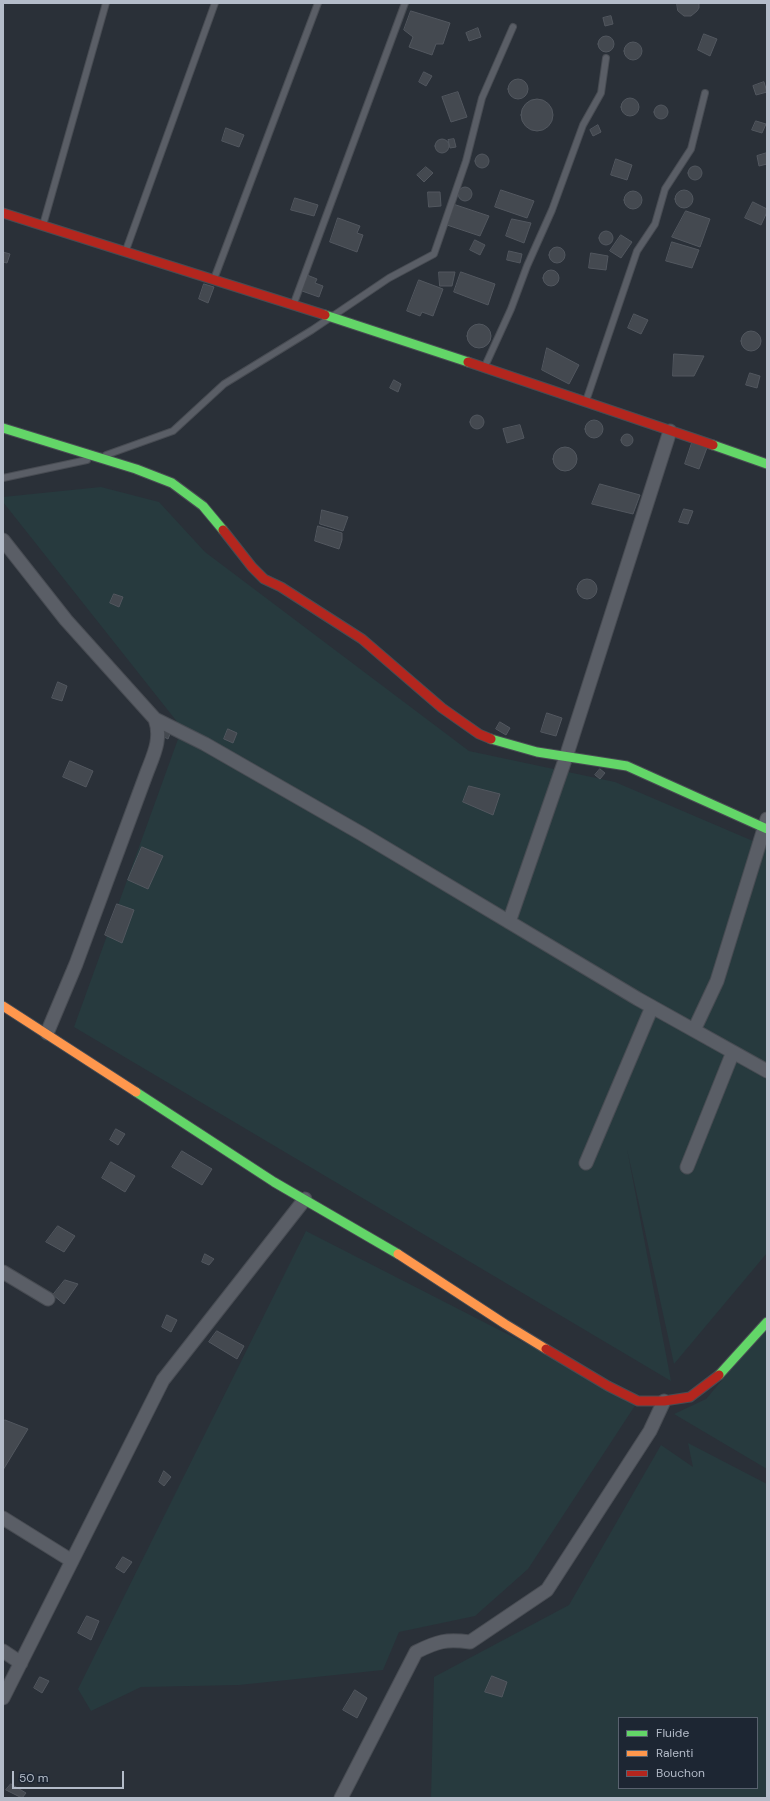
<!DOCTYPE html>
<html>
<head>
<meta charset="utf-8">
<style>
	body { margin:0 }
	#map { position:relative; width:770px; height:1801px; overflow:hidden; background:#2a3038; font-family:"DM Sans",sans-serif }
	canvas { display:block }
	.frame { position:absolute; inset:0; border:4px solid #b4bcc9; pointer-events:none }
	.legend { position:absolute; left:618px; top:1717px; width:140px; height:72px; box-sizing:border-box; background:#1d2633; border:1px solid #59626f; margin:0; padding:5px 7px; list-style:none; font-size:12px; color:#b4bcc9 }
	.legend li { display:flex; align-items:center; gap:8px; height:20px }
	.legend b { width:20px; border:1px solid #59626f }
	.scale { position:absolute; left:12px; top:1771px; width:112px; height:18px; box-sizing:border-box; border:2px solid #b4bcc9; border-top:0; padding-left:5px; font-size:12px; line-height:14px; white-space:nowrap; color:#b4bcc9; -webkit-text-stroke:3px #1d2633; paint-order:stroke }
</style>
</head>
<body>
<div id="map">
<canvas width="770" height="1801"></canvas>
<div class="frame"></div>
<ul class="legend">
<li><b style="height:5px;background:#63d668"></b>Fluide</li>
<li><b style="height:5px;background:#ff974d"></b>Ralenti</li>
<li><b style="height:5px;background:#b3261e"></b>Bouchon</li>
</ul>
<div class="scale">50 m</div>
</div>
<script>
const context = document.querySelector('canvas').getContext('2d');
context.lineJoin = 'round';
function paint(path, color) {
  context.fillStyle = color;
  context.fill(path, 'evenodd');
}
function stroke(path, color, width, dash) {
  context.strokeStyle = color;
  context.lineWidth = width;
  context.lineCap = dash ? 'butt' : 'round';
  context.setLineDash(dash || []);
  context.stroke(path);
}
paint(new Path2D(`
	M 101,487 L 159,502 L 205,552 L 469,751 L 615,782 L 767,847 L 767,1253 L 674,1364 L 627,1149 L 671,1381 L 74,1027 L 182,728 L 3,502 L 3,497 Z
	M 306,1231 L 638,1401 L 528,1569 L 475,1616 L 399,1632 L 383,1670 L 239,1685 L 141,1687 L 91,1711 L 78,1689 Z
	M 767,1327 L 767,1469 L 674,1414 L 706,1399 Z
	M 688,1443 L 767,1484 L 767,1798 L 431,1798 L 434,1677 L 569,1605 L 661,1445 L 693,1467 ZM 619,1718 L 757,1718 L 757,1788 L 619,1788 Z`), '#273a3e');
const building = new Path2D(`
	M 677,3 L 699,3 L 699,8 L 697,11 L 691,16 L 684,16 L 678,11 Z
	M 411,11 L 450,23 L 443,44 L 436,44 L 432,55 L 409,47 L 413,37 L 404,30 Z
	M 611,16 L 613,24 L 605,26 L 603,18 Z
	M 478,28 L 481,37 L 469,41 L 466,33 Z
	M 704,34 L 717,39 L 710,56 L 698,50 Z
	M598 44a8 8 0 1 1 16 0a8 8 0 1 1-16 0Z
	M624 51a9 9 0 1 1 18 0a9 9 0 1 1-18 0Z
	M 424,72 L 432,76 L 426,86 L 419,82 Z
	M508 89a10 10 0 1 1 20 0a10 10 0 1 1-20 0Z
	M 764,82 L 767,92 L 756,95 L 753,86 Z
	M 458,92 L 467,117 L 451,122 L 442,97 Z
	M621 107a9 9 0 1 1 18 0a9 9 0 1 1-18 0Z
	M521 115a16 16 0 1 1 32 0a16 16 0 1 1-32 0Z
	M654 112a7 7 0 1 1 14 0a7 7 0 1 1-14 0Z
	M 756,121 L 766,124 L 762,133 L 752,130 Z
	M 598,125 L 601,132 L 593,136 L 590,130 Z
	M 226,128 L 244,135 L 239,147 L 222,141 Z
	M435 146a7 7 0 1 1 14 0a7 7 0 1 1-14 0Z
	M 454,139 L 456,147 L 450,148 L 448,140 Z
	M 767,153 L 767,164 L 759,166 L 757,156 Z
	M475 161a7 7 0 1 1 14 0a7 7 0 1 1-14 0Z
	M 616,159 L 632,165 L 627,180 L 611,175 Z
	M688 173a7 7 0 1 1 14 0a7 7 0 1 1-14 0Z
	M 426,167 L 433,173 L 424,182 L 417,175 Z
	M458 194a7 7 0 1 1 14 0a7 7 0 1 1-14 0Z
	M675 199a9 9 0 1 1 18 0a9 9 0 1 1-18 0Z
	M 501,190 L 534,201 L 527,218 L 495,207 Z
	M624 200a9 9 0 1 1 18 0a9 9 0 1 1-18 0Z
	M 428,192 L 440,192 L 441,206 L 429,207 Z
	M 295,198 L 318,205 L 314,216 L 291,210 Z
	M 753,202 L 767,209 L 767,212 L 761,225 L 745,218 Z
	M 453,204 L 489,216 L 480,236 L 447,225 Z
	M 686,211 L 710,219 L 700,247 L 672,237 Z
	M 338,218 L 360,226 L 357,233 L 363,235 L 357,252 L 330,242 Z
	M 512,219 L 531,223 L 524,243 L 506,236 Z
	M599 238a7 7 0 1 1 14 0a7 7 0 1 1-14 0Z
	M 621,235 L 632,242 L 621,258 L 610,251 Z
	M 475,240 L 485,245 L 480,255 L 470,250 Z
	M 672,242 L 699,250 L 692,268 L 666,261 Z
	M549 255a8 8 0 1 1 16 0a8 8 0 1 1-16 0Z
	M 509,251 L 522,254 L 520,263 L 507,260 Z
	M 3,252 L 10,254 L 7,263 L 3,262 Z
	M 591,253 L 608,256 L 606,270 L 589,268 Z
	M543 278a8 8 0 1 1 16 0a8 8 0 1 1-16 0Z
	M 439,272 L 455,272 L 452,286 L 440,286 Z
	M 461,272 L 495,284 L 488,305 L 454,292 Z
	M 307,275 L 317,279 L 315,283 L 323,286 L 319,297 L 302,291 Z
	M 419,280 L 443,289 L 433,316 L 422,312 L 420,316 L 407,311 Z
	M 204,284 L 214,287 L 208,303 L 199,299 Z
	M 634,314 L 648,320 L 641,334 L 628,328 Z
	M467 336a12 12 0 1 1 24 0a12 12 0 1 1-24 0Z
	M741 341a10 10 0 1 1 20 0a10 10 0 1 1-20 0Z
	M 547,348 L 579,365 L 569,384 L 542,370 Z
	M 674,354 L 704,356 L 694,376 L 673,376 Z
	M 750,373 L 760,376 L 757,388 L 746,385 Z
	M 394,380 L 401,384 L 398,392 L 390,388 Z
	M470 422a7 7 0 1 1 14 0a7 7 0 1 1-14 0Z
	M585 429a9 9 0 1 1 18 0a9 9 0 1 1-18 0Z
	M 520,425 L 524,438 L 507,443 L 503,429 Z
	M621 440a6 6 0 1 1 12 0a6 6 0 1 1-12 0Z
	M 693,440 L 708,445 L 699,469 L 685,464 Z
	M553 459a12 12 0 1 1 24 0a12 12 0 1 1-24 0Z
	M 600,484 L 640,495 L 633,514 L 592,504 Z
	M 684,509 L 693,511 L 688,524 L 679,522 Z
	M 322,510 L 348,517 L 343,531 L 320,524 Z
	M 318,526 L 342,533 L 342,540 L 339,549 L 315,541 Z
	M577 589a10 10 0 1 1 20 0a10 10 0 1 1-20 0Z
	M 114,594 L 123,597 L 119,607 L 110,603 Z
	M 58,682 L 67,686 L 62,701 L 52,698 Z
	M 547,713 L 562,718 L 556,736 L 541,732 Z
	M 500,722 L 510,728 L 506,735 L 496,729 Z
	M 166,726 L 172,729 L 168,739 L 162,736 Z
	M 228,729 L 237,733 L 233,743 L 224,739 Z
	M 70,761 L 93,771 L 86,787 L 63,777 Z
	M 600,769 L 605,773 L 600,779 L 595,775 Z
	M 469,786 L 500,794 L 493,815 L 463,802 Z
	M 142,847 L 163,856 L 148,889 L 128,880 Z
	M 117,904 L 134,910 L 122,943 L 105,935 Z
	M 116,1129 L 125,1134 L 118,1145 L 110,1140 Z
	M 182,1151 L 212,1169 L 202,1185 L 172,1167 Z
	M 111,1162 L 135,1176 L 125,1192 L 102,1178 Z
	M 58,1226 L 75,1236 L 64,1252 L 46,1242 Z
	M 205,1254 L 214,1259 L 209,1265 L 202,1262 Z
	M 65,1280 L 78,1284 L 64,1304 L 53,1295 Z
	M 167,1315 L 177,1320 L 171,1332 L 162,1327 Z
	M 217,1331 L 244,1346 L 237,1359 L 209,1342 Z
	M 5,1420 L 28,1429 L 3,1470 L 3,1423 Z
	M 164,1471 L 171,1477 L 164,1486 L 159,1482 Z
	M 123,1557 L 132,1562 L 124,1573 L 116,1568 Z
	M 87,1616 L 99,1621 L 91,1640 L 78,1633 Z
	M 492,1676 L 507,1682 L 502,1697 L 485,1692 Z
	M 40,1677 L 49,1681 L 42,1693 L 34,1688 Z
	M 355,1690 L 367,1698 L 357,1718 L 343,1710 Z
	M 11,1784 L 26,1793 L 22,1798 L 6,1790 Z`);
paint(building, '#444950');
stroke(building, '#52575f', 1);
const lane = new Path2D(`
	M 43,225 L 106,3
	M 126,250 L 215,3
	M 214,279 L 318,3
	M 294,303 L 405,3
	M 485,366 L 511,309 L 527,266 L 552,210 L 583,125 L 601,93 L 606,58
	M 586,401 L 637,251 L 655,224 L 665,189 L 691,149 L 705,93
	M 106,455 L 173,431 L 224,384 L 312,330 L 389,278 L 434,254 L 466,161 L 482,98 L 513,27
	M 3,478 L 87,460`);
const street = new Path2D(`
	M 3,540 L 66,620 L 155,719 C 162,738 154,754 147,772 L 76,964 L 47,1033
	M 155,719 L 205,744 L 362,834 L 638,999 L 767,1071
	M 509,922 L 566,757 L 670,431
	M 694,1030 L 717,981 L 767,819
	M 586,1163 L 652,1007
	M 687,1167 L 733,1052
	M 3,1272 L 48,1299
	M 3,1518 L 72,1561
	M 3,1651 L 21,1663
	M 3,1698 L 163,1380 L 305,1199
	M 341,1798 L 416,1652 C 438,1641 446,1639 470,1642 L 547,1590 L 650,1431 L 664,1401`);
const fast = new Path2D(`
	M 325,315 L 468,362
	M 3,428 L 136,469 L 172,483 L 203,506 L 223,530
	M 713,445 L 767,464
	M 491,739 L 537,752 L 627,766 L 767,829
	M 136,1092 L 274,1182 L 398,1254
	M 719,1375 L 767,1322`);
const slow = new Path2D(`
	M 3,1006 L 136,1092
	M 398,1254 L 505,1324 L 546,1349`);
const jam = new Path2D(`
	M 3,213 L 325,315
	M 468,362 L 713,445
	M 223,530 L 252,567 L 264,579 L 281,587 L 362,639 L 442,708 L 479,734 L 491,739
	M 546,1349 L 608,1386 L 638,1401 L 664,1401 L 690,1397 L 719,1375`);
stroke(lane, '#484c53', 8);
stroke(street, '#484c53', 15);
stroke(fast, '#484c53', 11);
stroke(slow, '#484c53', 11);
stroke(jam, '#484c53', 11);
stroke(lane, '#5a5e66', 6);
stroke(street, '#5a5e66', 13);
stroke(fast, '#63d668', 9);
stroke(slow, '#ff974d', 9);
stroke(jam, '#b3261e', 9);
</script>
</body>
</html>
